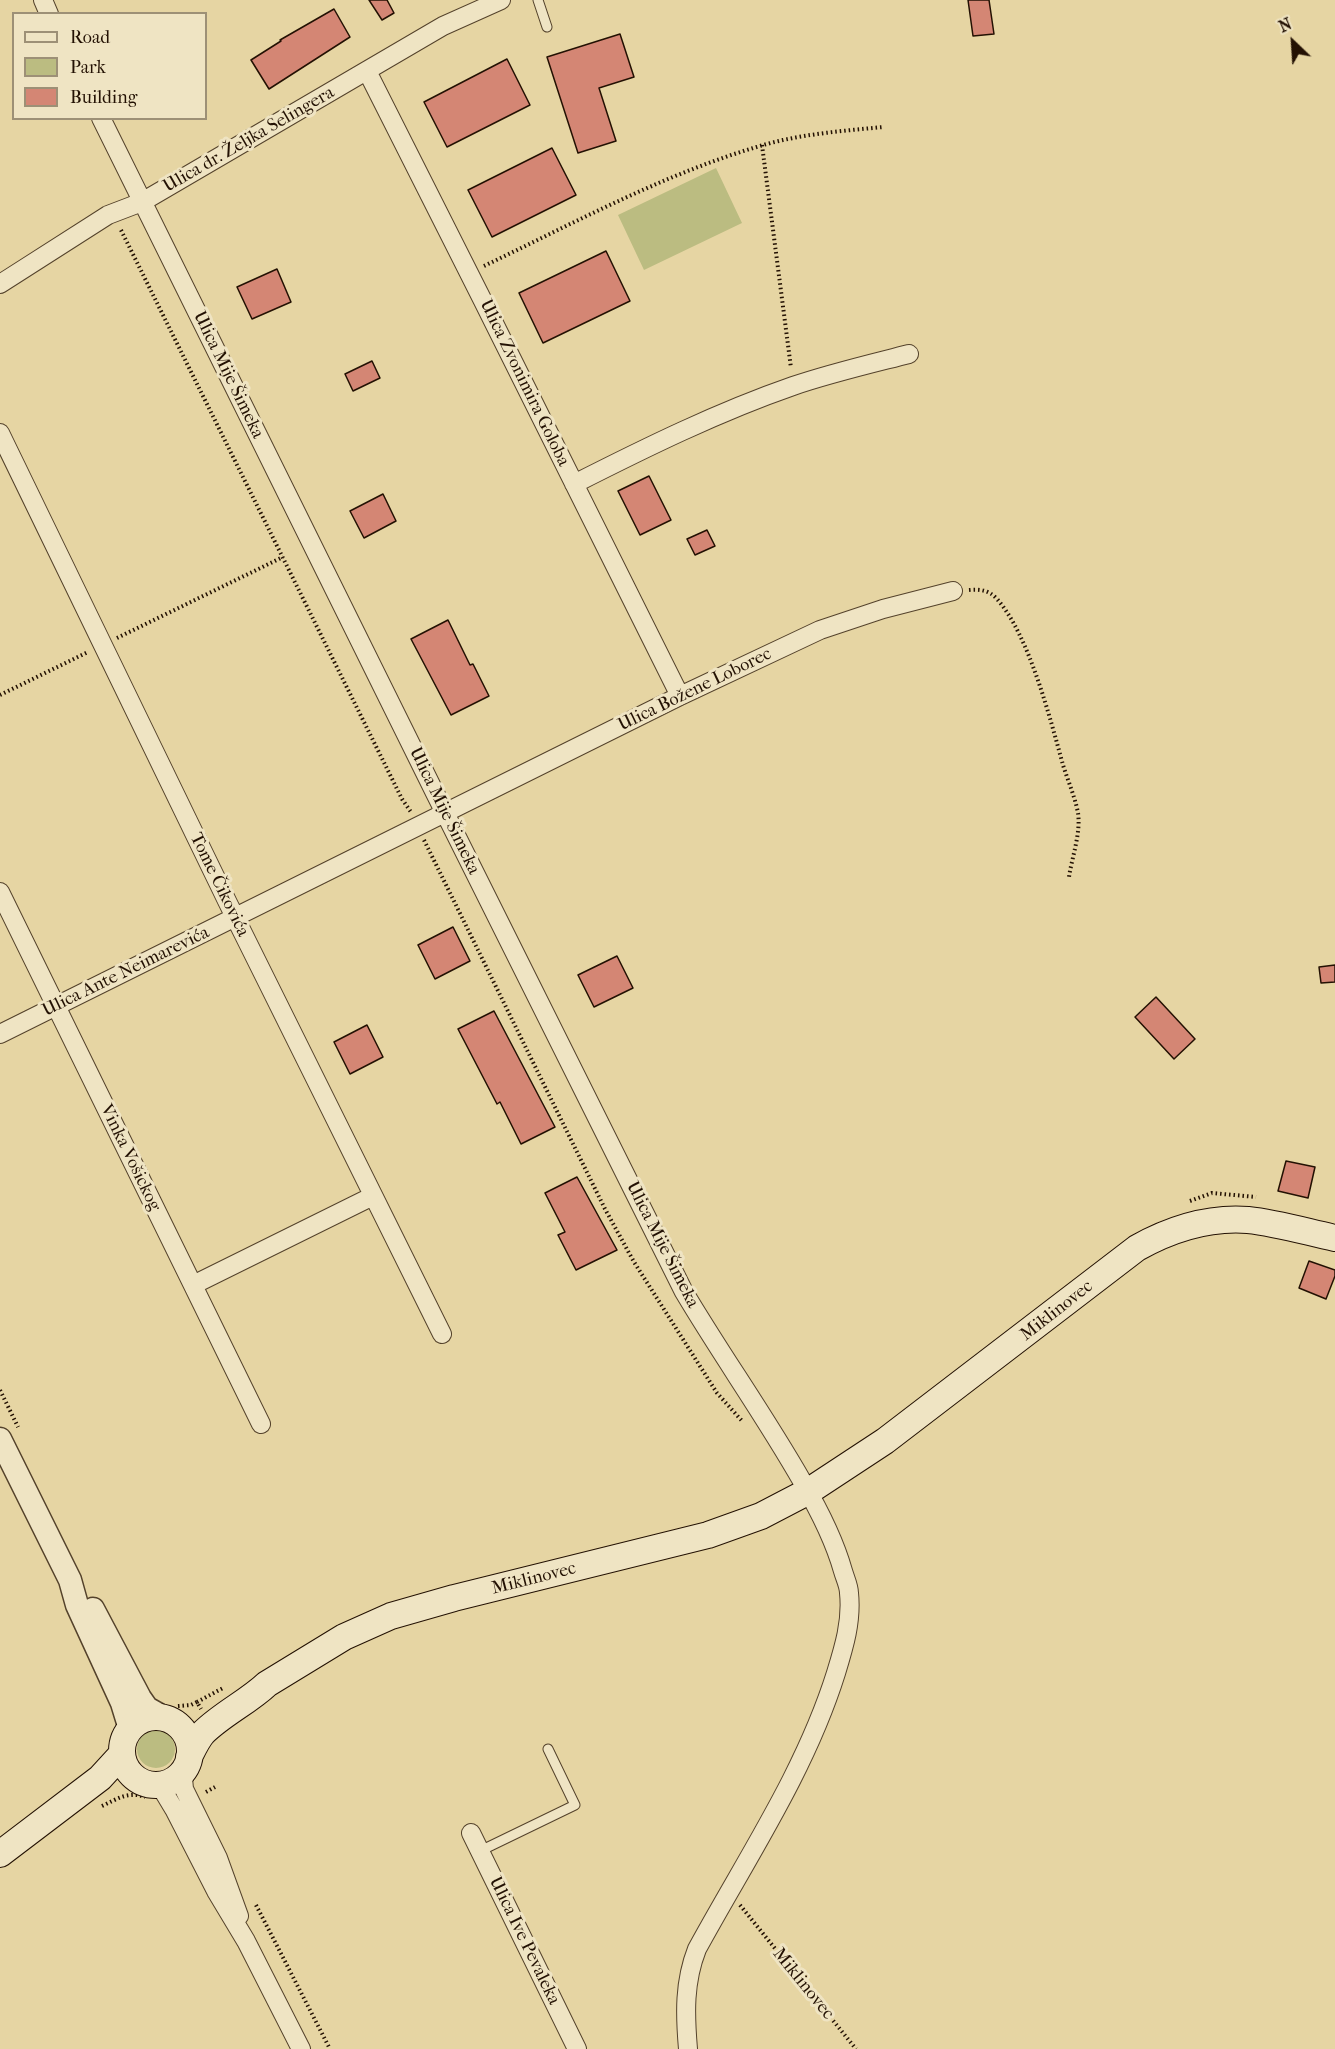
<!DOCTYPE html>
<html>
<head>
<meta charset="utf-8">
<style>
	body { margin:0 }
	#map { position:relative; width:1335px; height:2049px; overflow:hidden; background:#e6d5a3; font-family:"IM FELL French Canon",serif }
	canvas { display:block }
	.legend { position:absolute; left:12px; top:12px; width:195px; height:108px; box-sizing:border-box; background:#efe4c3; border:2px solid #9d9076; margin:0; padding:8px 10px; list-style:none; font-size:18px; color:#231103 }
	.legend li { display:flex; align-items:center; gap:12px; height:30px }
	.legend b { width:30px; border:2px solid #9d9076 }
	.north { position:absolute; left:1263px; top:12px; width:60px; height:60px; -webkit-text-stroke:4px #efe4c3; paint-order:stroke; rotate:335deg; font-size:16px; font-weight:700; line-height:24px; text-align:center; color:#231103 }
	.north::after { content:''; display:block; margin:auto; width:21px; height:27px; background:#231103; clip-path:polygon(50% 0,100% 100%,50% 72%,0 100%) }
</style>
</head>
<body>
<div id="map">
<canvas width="1335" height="2049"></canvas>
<ul class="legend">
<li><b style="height:8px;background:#efe4c3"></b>Road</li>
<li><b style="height:16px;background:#bbbc81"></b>Park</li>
<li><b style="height:16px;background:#d48674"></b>Building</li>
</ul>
<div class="north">N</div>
</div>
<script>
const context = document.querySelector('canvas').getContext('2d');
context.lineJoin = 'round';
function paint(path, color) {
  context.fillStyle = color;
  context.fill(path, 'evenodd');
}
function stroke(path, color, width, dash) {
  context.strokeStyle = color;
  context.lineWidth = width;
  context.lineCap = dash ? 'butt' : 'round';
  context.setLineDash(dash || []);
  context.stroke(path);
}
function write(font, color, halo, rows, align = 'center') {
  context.font = font + ' "IM FELL French Canon",serif';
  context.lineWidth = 6;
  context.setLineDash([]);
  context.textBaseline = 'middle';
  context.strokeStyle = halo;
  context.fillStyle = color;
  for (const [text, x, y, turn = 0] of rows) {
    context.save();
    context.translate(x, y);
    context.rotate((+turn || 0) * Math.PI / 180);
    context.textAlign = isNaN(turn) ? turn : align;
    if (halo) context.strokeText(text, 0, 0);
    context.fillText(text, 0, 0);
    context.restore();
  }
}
paint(new Path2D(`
	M 716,168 L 742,223 L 644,270 L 618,215 Z
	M137 1749a19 19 0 1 1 38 0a19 19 0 1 1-38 0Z`), '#bbbc81');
const building = new Path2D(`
	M 369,0 L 387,0 L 394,13 L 382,20 Z
	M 968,0 L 989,0 L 994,34 L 973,36 Z
	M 334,9 L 350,37 L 269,89 L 251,60 L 281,41 L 280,40 Z
	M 620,34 L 634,77 L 599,88 L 616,141 L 578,153 L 547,57 Z
	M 507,59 L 530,105 L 447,147 L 424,102 Z
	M 552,148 L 576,195 L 492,237 L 468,190 Z
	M 606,251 L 630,301 L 543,343 L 519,293 Z
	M 277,269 L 291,302 L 252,319 L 237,287 Z
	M 372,361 L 380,378 L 353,391 L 345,374 Z
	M 649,476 L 671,520 L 640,535 L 618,491 Z
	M 383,494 L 396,521 L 364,538 L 350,511 Z
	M 707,530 L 715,546 L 695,555 L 687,539 Z
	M 448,620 L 470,665 L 473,664 L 489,696 L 451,715 L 411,639 Z
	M 453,927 L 470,961 L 435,979 L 418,945 Z
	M 617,956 L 633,988 L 594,1007 L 578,975 Z
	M 1335,965 L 1335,982 L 1321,983 L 1319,967 Z
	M 1156,997 L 1195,1039 L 1174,1059 L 1135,1017 Z
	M 494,1011 L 555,1127 L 521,1144 L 500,1102 L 497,1104 L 458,1029 Z
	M 367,1025 L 383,1057 L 350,1074 L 334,1042 Z
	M 1286,1161 L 1315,1167 L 1308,1198 L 1278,1191 Z
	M 577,1177 L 617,1250 L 576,1270 L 558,1235 L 565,1232 L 545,1193 Z
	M 1309,1261 L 1335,1270 L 1335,1276 L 1326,1299 L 1299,1288 Z`);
paint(building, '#d48674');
stroke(building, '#231103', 1.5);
const service = new Path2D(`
	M 538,0 L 547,27
	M 480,1851 L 575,1805 L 548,1749`);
const minor = new Path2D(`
	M 43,0 L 49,14
	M 367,71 L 483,301 L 680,696
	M 101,118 L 435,793 L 684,1292 C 722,1356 765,1416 802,1481 C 819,1510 834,1539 843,1571 C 845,1578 849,1586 849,1593 C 852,1621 844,1647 836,1673 C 805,1772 746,1859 697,1949 C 684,1982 685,2014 688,2049
	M 0,284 L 108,215 L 142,202 L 443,26 L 501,0
	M 0,433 L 228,903 L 442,1334
	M 574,484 C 645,448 718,412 793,386 C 831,373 870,364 909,354
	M 0,892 L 261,1424
	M 0,1034 L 680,696 L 820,630 L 883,609 L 953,591
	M 193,1285 L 373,1196
	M 186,1766 L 183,1778 L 184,1789 L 218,1858 L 239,1916
	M 159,1784 L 174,1809 L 216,1891 L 246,1941 L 301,2049
	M 471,1833 L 577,2049`);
const tertiary = new Path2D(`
	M 0,1439 L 70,1580 L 77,1605 L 122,1703 L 130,1729
	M 93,1609 L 140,1698 L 147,1708 L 163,1717`);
const secondary = new Path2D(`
	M122 1751a34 34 0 1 1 68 0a34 34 0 1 1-68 0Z
	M 189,1757 C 193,1749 197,1740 203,1733 C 222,1714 248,1702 267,1684 L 344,1637 L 391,1616 L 454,1598 L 708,1535 L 761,1516 L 809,1491 L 885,1441 L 1137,1248 C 1171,1229 1209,1217 1248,1220 C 1277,1223 1307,1232 1335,1238
	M 0,1854 L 100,1778 L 122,1754`);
stroke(service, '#54422b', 11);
stroke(minor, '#54422b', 20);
stroke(tertiary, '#54422b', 25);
stroke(secondary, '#231103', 28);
stroke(new Path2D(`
	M 762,145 L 791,368
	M 121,230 L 402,799 L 411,812
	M 484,266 C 574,223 664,174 760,146 C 800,134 842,131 883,127
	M 969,590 C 980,589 989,590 997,599 C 1029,635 1050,718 1063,765 C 1068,781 1075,797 1078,813 C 1081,833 1072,857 1069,877
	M 117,638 L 283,557
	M 0,695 L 88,652
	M 424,840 L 605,1209 L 634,1262 L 717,1393 L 743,1422
	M 1190,1201 L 1212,1193 L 1256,1197
	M 0,1390 L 18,1427
	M 197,1702 L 223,1688
	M 178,1706 L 191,1705 L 197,1702 L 201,1709
	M 206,1792 L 215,1787
	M 102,1806 C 117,1799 128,1791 145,1797
	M 256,1905 L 330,2049
	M 740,1905 L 856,2049`), '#231103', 4, [1.5, 3]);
stroke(service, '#efe4c3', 9);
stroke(minor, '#efe4c3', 18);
stroke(tertiary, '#efe4c3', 22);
stroke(secondary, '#efe4c3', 26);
write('18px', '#231103', '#efe4c3', [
	["Ulica dr. Željka Selingera",249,140,-30],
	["Ulica Mije Šimeka",228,375,64],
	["Ulica Zvonimira Goloba",524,383,64],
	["Ulica Božene Loborec",695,690,-26],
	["Ulica Mije Šimeka",444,811,64],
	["Tome Čikovića",219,885,64],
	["Ulica Ante Neimarevića",126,972,-26],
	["Vinka Vošickog",130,1158,64],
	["Ulica Mije Šimeka",662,1245,63],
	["Miklinovec",1057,1311,-38],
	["Miklinovec",534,1579,-14],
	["Ulica Ive Pevaleka",524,1941,64],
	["Miklinovec",803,1984,51]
]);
</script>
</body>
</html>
